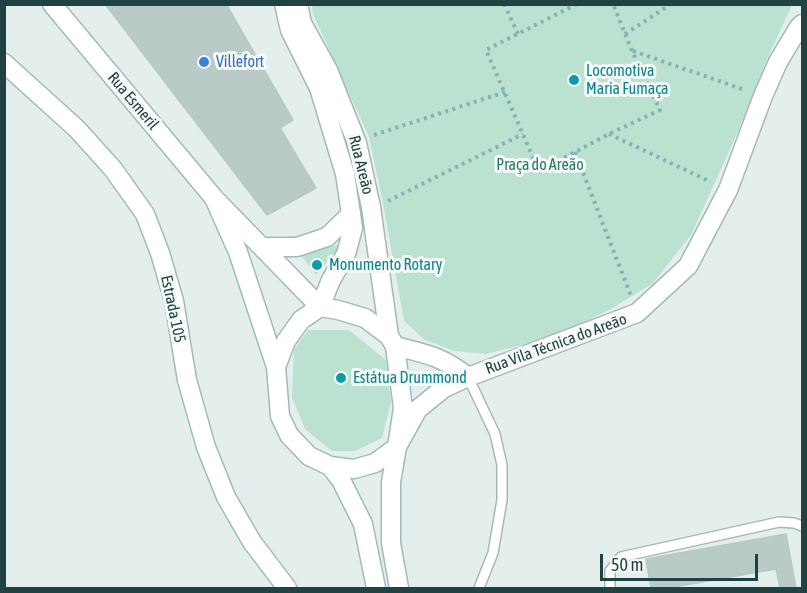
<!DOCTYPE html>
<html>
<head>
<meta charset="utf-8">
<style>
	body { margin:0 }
	#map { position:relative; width:807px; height:593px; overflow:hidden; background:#e4efed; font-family:"Asap Condensed",sans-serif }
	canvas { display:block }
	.frame { position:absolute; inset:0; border:6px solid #214242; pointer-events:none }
	.scale { position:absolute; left:600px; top:554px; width:158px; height:27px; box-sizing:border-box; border:3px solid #214242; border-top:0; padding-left:8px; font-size:18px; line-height:21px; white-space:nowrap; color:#214242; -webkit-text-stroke:4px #f5faf9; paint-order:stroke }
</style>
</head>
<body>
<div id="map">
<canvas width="807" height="593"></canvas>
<div class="frame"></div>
<div class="scale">50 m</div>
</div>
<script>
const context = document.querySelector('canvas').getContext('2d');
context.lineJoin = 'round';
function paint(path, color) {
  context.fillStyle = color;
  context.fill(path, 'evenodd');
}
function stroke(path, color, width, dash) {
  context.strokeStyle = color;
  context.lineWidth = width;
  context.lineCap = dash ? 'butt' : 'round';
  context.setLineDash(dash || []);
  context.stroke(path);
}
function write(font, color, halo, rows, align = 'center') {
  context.font = font + ' "Asap Condensed",sans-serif';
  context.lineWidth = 6;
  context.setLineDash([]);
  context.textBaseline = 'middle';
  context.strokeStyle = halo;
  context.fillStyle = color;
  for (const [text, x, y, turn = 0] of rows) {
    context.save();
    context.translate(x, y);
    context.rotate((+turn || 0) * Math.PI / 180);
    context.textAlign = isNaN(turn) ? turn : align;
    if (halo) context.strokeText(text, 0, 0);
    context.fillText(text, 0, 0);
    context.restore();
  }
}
paint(new Path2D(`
	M 312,5 L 792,5 L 768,57 L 736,136 L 691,235 L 652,284 L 609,310 L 553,337 L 486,354 L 455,351 L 425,340 L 404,321 L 383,203 L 369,137 L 313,14 Z
	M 341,245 L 316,275 L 300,254 L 327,247 Z
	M 308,330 L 349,330 L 386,360 L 391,402 L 382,438 L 355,451 L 332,451 L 305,429 L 292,397 L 294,350 Z`), '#bbe1d0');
const building = new Path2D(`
	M 105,4 L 226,4 L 293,120 L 280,128 L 316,188 L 267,215 Z
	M 786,534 L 796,588 L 780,588 L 776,569 L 668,588 L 651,588 L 646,559 Z`);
paint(building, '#b9cac7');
stroke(building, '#b5c9c6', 1.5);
const service = new Path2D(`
	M 468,377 L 495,434 L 502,465 L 502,500 L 493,553 L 479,588
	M 610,588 L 610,571 L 621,557 L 779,522 L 794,523 L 802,526`);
const minor = new Path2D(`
	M 395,346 C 426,354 442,356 468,377
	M 398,445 L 418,409 L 444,388 L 468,377 L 637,313 L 688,266 L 728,190 L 763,96 L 778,62 L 799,27 L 802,24`);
const tertiary = new Path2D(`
	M 284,4 L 290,30 L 319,88 L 345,174 L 351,214 L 353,228 L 346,254 L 331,280 L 320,307
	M 298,4 L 302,23 L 328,70 L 357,143 L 371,207 L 389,336`);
const secondary = new Path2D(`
	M 52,4 L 214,198 L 320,307
	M 4,63 L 77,129 L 113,169 L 145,214 L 160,253 L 174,301 L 187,380 L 206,447 L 226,497 L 252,542 L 287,588
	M 214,198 L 238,252 L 276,367 L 280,416 L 289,435 L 309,456 L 330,466 L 354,469 L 375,463 L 397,447 L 403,408 L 395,346 L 389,336 L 365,318 L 338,310 L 320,307 L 301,320 L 286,341 L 276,367
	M 263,247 L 297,247 L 327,237 L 351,214
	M 397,447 L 391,482 L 391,543 L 399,588
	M 330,466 L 341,480 L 363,524 L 376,588`);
stroke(service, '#a6b8b6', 12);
stroke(minor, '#a6b8b6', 21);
stroke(tertiary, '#a6b8b6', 21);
stroke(secondary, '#a1bbba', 21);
stroke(new Path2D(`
	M 504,4 L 518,34
	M 577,4 L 486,50 L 539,171 L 609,134 L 660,110 L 632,51 L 613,4
	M 625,34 L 671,4
	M 633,51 L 745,90
	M 609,134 L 711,182
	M 374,135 L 505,92
	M 575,152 L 631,296
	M 388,201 L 523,134`), '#81b5b3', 4, [3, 4.5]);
stroke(service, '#fff', 9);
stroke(minor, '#fff', 18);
stroke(tertiary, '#fff', 18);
stroke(secondary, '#fff', 18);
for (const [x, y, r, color] of [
	[204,62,6,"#3f7fe0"],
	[574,80,6,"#0f9aa8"],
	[317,265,6,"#0f9aa8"],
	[341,378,6,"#0f9aa8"]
]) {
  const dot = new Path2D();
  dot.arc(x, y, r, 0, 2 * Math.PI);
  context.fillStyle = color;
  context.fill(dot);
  stroke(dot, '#f5faf9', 2);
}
write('16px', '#366cbe', '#f5faf9', [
	["Villefort",216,62]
], 'left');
write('16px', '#0d838f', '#f5faf9', [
	["Locomotiva",586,71],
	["Maria Fumaça",586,89],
	["Monumento Rotary",329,265],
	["Estátua Drummond",353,378]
], 'left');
write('16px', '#214242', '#f5faf9', [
	["Rua Esmeril",133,101,50],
	["Rua Areão",361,165,76],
	["Estrada 105",173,309,78],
	["Rua Vila Técnica do Areão",556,344,-20]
]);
write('16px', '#277d60', '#f5faf9', [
	["Praça do Areão",540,165]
]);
</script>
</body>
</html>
